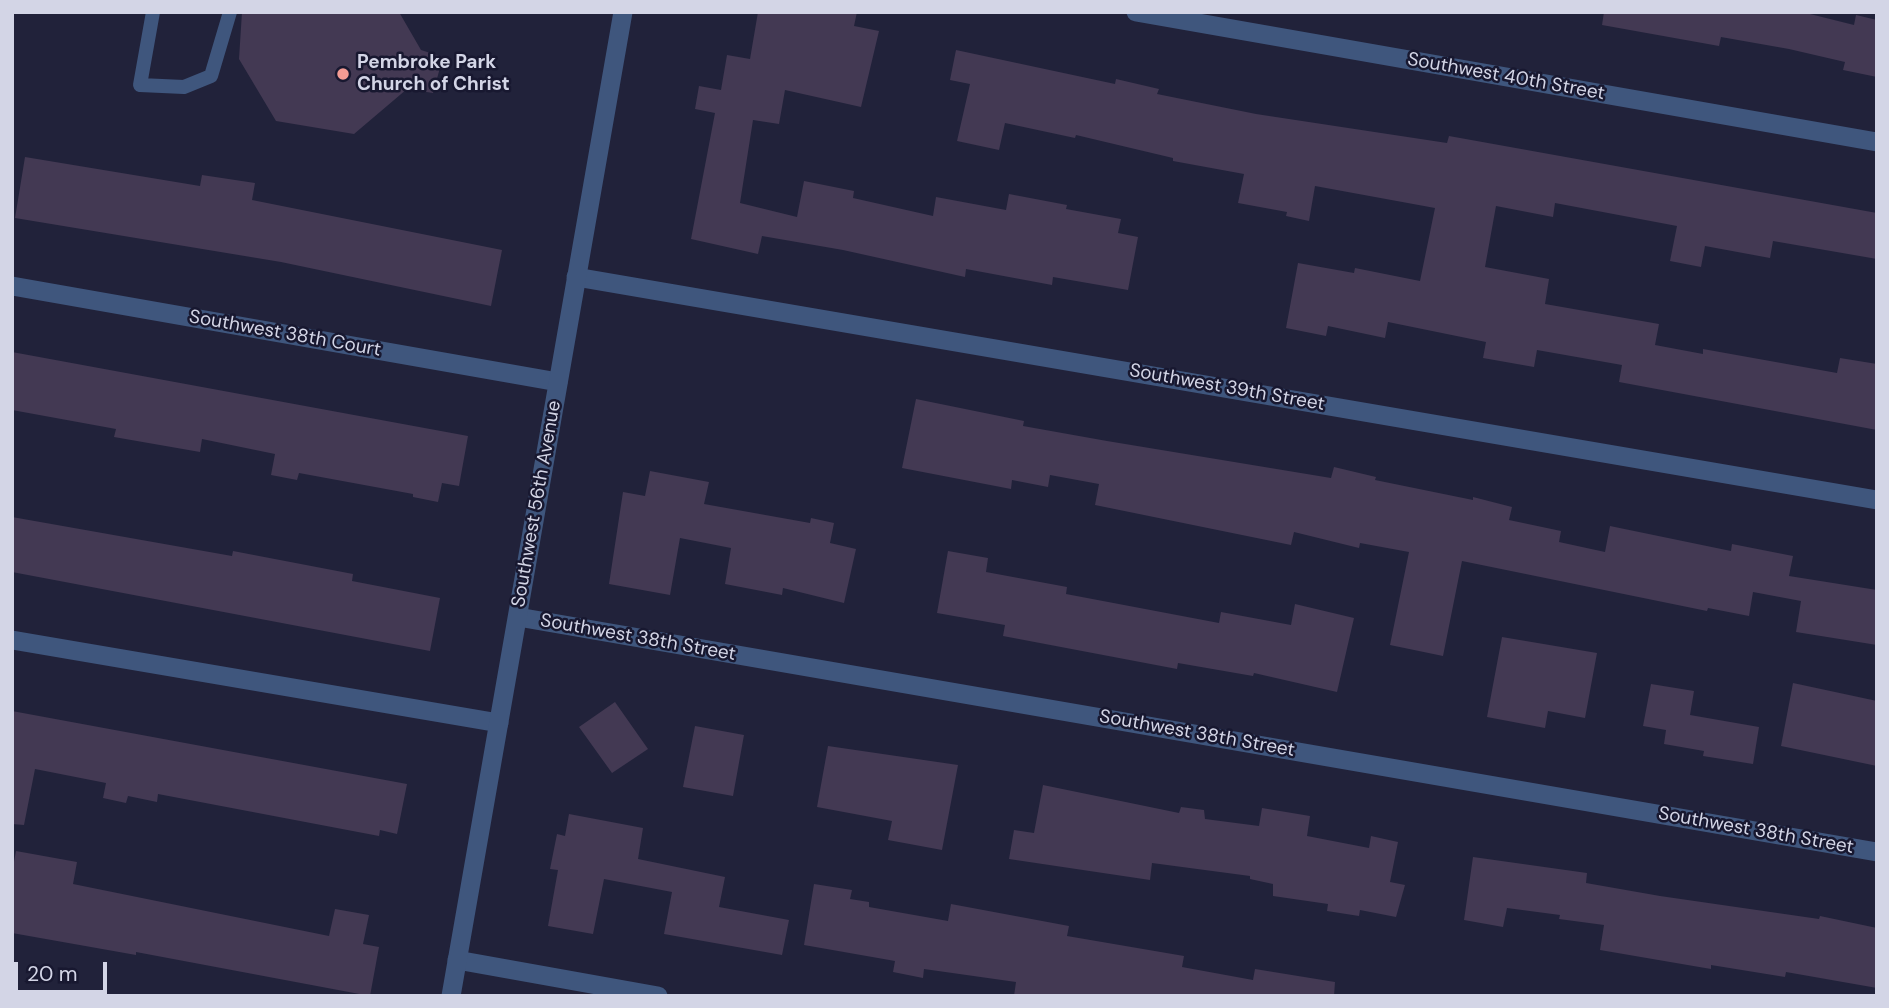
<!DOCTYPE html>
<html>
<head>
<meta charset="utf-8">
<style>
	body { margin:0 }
	#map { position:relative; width:1889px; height:1008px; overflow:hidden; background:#21223a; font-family:"DM Sans",sans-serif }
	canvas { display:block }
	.frame { position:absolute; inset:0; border:14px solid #d3d5e6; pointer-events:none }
	.scale { position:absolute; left:14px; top:962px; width:93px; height:32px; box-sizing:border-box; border:4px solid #d3d5e6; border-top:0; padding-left:9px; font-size:21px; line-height:24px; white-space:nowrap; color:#d3d5e6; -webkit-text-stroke:5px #181830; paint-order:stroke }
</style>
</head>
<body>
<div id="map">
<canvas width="1889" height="1008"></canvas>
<div class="frame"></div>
<div class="scale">20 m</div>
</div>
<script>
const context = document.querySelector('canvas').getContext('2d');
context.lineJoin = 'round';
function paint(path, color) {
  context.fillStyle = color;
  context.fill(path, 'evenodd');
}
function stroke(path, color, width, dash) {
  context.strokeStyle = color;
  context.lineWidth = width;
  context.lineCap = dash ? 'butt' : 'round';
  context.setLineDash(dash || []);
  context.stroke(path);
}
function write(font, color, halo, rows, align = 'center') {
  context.font = font + ' "DM Sans",sans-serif';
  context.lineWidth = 5;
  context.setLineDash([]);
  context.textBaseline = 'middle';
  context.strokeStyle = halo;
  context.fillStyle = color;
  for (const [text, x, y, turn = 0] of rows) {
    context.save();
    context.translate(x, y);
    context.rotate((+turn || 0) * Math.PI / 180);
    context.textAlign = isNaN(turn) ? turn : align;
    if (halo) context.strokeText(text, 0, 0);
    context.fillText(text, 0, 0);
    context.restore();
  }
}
paint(new Path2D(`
	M 242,12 L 399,12 L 421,50 L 443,57 L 433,93 L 407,89 L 354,134 L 276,121 L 239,59 Z
	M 758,12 L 857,12 L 854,26 L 879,31 L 861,107 L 785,90 L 779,124 L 753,120 L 740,203 L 797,217 L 804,181 L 854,191 L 853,198 L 933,216 L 936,197 L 1006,210 L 1009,194 L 1067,205 L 1066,209 L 1121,219 L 1118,233 L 1138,237 L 1128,290 L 1053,277 L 1052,285 L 966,269 L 965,277 L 843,250 L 762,236 L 758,254 L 691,239 L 715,113 L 695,109 L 699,86 L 721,90 L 727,55 L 750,59 Z
	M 1604,12 L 1802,12 L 1854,25 L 1856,15 L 1877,20 L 1877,77 L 1843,70 L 1845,62 L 1789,49 L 1721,37 L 1719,46 L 1602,25 Z
	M 956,50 L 1115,84 L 1116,79 L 1159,89 L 1157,94 L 1256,114 L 1447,143 L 1449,136 L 1877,213 L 1877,259 L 1773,241 L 1770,258 L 1705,246 L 1701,267 L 1670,261 L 1677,226 L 1555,203 L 1553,217 L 1496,206 L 1485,267 L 1549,279 L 1545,304 L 1659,324 L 1655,345 L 1703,354 L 1703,349 L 1837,373 L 1840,358 L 1877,364 L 1877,430 L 1619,382 L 1622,365 L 1537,350 L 1534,367 L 1483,358 L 1486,342 L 1388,322 L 1385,338 L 1328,326 L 1326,336 L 1286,328 L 1298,263 L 1354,273 L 1355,268 L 1420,281 L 1435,208 L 1315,186 L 1309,221 L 1286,216 L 1287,212 L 1238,203 L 1244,174 L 1173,161 L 1173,158 L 1076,135 L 1075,138 L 1005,123 L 999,150 L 957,141 L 970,84 L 950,80 Z
	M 25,157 L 200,186 L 202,175 L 255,183 L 252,200 L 502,250 L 491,306 L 281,262 L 15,218 Z
	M 12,352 L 468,436 L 459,486 L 442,483 L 438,502 L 413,497 L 413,494 L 299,473 L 297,480 L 271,475 L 275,454 L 202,439 L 200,452 L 114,437 L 116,429 L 12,410 Z
	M 916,399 L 1024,421 L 1023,426 L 1107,441 L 1331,478 L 1334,467 L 1376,477 L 1375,480 L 1473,500 L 1473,497 L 1512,507 L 1509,520 L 1561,531 L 1559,542 L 1605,552 L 1610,526 L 1731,551 L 1732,544 L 1793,556 L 1789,576 L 1877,590 L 1877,645 L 1796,632 L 1801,601 L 1753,592 L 1749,616 L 1708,608 L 1707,611 L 1462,561 L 1443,656 L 1390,645 L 1409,552 L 1360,543 L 1359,548 L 1294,532 L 1291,545 L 1095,505 L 1099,484 L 1050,475 L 1048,487 L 1012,480 L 1011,489 L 902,468 Z
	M 650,471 L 709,482 L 704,504 L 810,523 L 811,518 L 834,523 L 830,543 L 856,549 L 844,603 L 783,588 L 782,595 L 725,584 L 731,548 L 680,538 L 670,595 L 609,584 L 623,492 L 645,496 Z
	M 12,517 L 232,556 L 233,551 L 353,574 L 352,581 L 440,598 L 430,651 L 12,572 Z
	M 948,551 L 988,558 L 986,572 L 1067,587 L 1066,594 L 1219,623 L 1221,612 L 1291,625 L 1295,604 L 1354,618 L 1337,692 L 1254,673 L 1253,676 L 1178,663 L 1177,669 L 1003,636 L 1005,625 L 937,613 Z
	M 1502,637 L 1597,653 L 1585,718 L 1548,711 L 1545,728 L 1487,717 Z
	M 1793,683 L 1877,701 L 1877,766 L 1781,746 Z
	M 1651,684 L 1694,691 L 1690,715 L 1759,727 L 1753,764 L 1703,756 L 1704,751 L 1664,744 L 1666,730 L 1643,726 Z
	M 615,702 L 648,749 L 612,773 L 579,727 Z
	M 12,711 L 407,784 L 397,834 L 380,830 L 379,836 L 158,794 L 157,802 L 128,796 L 126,803 L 103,798 L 106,783 L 35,769 L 24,825 L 12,824 Z
	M 695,726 L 744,735 L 733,796 L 683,787 Z
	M 828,746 L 958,765 L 942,850 L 888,840 L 892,821 L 817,807 Z
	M 1043,785 L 1179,813 L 1181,807 L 1204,810 L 1205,819 L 1259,826 L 1262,808 L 1310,816 L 1307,836 L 1369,848 L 1371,836 L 1398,842 L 1390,882 L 1405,885 L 1396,917 L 1360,910 L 1359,916 L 1327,911 L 1328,904 L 1273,896 L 1273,884 L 1250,879 L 1250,876 L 1152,863 L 1150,880 L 1009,859 L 1014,830 L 1034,833 Z
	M 569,814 L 643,828 L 638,859 L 725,877 L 719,907 L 789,920 L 782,955 L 664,934 L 672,892 L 604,879 L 593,934 L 548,926 L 558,870 L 550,869 L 557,834 L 565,836 Z
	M 16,851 L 77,862 L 73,884 L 329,936 L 335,909 L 369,915 L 363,944 L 379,947 L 370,996 L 136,952 L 136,955 L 12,933 L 12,872 Z
	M 1473,857 L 1587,873 L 1586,883 L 1660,896 L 1819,919 L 1820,916 L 1877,928 L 1877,988 L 1786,972 L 1785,977 L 1711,965 L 1711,969 L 1600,950 L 1604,925 L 1559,919 L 1560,915 L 1507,908 L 1503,927 L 1464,920 Z
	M 814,884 L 852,890 L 850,899 L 869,902 L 869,907 L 948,921 L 951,904 L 1069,926 L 1067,936 L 1184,956 L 1182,967 L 1253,980 L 1255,969 L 1335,982 L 1334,996 L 1014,996 L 1016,982 L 924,969 L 923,978 L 893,972 L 895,961 L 804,945 Z`), '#433953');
stroke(new Path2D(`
	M 153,12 L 140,85 L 184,87 L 211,76 L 230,12`), '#3f567d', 14);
stroke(new Path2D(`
	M 1136,12 L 1877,142
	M 576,277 L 1877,500
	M 12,286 L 558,382
	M 518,617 L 1877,852
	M 12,640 L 499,723
	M 457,960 L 658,996`), '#3f567d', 19);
stroke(new Path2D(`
	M 451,996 L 623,12`), '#3f567d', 19);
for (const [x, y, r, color] of [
	[343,74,7,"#f59c94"]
]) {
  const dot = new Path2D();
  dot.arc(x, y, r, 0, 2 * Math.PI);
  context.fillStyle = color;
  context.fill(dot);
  stroke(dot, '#181830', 2.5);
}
write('bold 19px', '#d3d5e6', '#181830', [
	["Pembroke Park",357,63],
	["Church of Christ",357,85]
], 'left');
write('19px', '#d3d5e6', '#181830', [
	["Southwest 40th Street",1506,77,10],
	["Southwest 38th Court",285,334,10],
	["Southwest 39th Street",1227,388,10],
	["Southwest 56th Avenue",537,504,-80],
	["Southwest 38th Street",638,638,10],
	["Southwest 38th Street",1197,734,10],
	["Southwest 38th Street",1756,831,10]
]);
</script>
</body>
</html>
